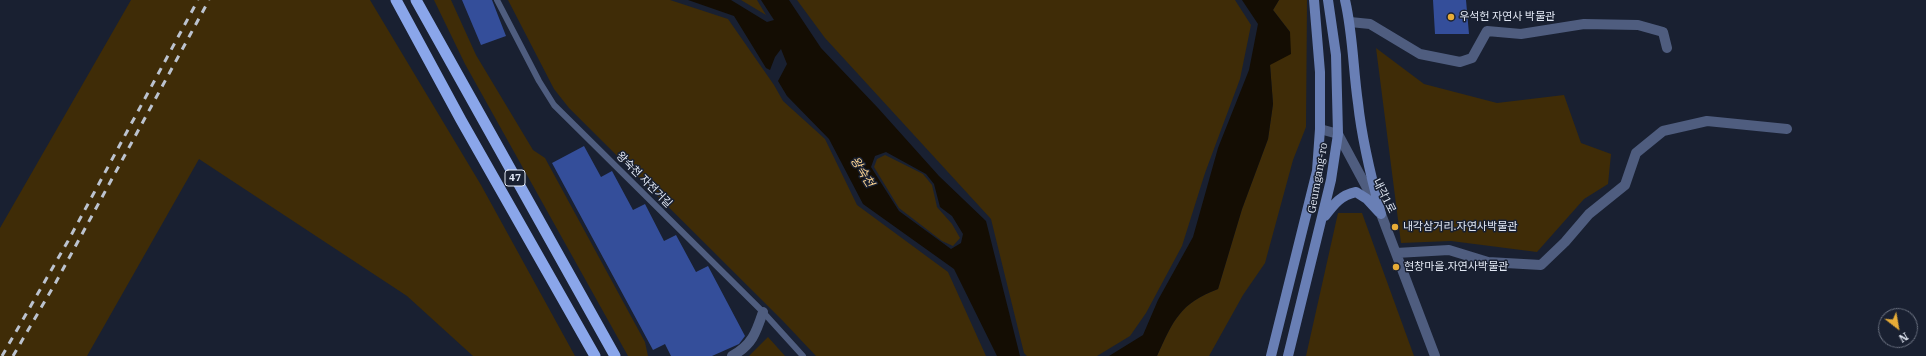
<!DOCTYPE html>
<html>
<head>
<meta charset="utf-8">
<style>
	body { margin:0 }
	#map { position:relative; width:1926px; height:356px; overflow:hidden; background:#192031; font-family:"IBM Plex Serif",serif }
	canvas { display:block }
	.north { position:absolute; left:1878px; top:308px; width:40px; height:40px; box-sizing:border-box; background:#192031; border:1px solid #69707f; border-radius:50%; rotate:149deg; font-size:11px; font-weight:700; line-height:16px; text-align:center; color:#e2e8f4 }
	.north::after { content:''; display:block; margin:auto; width:14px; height:18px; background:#e7ac37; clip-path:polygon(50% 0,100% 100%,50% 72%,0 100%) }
</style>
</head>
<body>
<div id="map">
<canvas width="1926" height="356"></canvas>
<div class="north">N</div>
</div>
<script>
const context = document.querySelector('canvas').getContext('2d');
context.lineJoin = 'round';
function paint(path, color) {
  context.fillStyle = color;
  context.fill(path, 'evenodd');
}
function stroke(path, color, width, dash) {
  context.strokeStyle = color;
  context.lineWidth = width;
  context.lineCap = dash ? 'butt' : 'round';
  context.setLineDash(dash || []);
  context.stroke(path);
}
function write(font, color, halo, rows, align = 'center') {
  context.font = font + ' "IBM Plex Serif","Noto Sans KR",serif';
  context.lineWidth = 3;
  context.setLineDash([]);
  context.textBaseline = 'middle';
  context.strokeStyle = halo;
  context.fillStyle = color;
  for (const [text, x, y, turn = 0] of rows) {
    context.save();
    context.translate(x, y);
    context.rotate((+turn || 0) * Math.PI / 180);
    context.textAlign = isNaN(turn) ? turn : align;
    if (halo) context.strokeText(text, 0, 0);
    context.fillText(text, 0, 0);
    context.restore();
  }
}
paint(new Path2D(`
	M 131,0 L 370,0 L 481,185 L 575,356 L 473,356 L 407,296 L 199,159 L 87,356 L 0,356 L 0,228 Z
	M 434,0 L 451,0 L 476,55 L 533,150 L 545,158 L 645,342 L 648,356 L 628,356 L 465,64 Z
	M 508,0 L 670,0 L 728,19 L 774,85 L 783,101 L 825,139 L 857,205 L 948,272 L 986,356 L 816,356 L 782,320 L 569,108 L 554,89 Z
	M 741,0 L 757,0 L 766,15 Z
	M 797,0 L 1235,0 L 1251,25 L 1240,79 L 1205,173 L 1182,246 L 1146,313 L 1130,336 L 1097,356 L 1027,356 L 1024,353 L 991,219 L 825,38 Z
	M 1279,0 L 1307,0 L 1306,127 L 1293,160 L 1265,263 L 1243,295 L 1209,356 L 1157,356 C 1173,321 1180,303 1218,289 L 1242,209 L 1268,139 L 1273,104 L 1270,65 L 1290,32 L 1273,10 Z
	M 1376,48 L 1424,84 L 1497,103 L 1564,95 L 1581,143 L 1611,154 L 1608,184 L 1584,199 L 1537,252 L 1451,241 L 1401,243 Z
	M 885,155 L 923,174 L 932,185 L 937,207 L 952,224 L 960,238 L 953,246 L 942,241 L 899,208 L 874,167 L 877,159 Z
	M 1338,213 L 1362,213 L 1414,356 L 1306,356 Z
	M 768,337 L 785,356 L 749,356 Z`), '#3f2c07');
paint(new Path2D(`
	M 688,0 L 731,0 L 767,22 L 774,20 L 761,0 L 789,0 L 821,48 L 878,108 L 939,176 L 986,221 L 1020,356 L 997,356 L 954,269 L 863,204 L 829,139 L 787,96 L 778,81 L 787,64 L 781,49 L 775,57 L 770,70 L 766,68 L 734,16 ZM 886,152 L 926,174 L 934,184 L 940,207 L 952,216 L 963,234 L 961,243 L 951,249 L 899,211 L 871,167 L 875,156 Z
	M 1242,0 L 1279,0 L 1273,10 L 1290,32 L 1291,54 L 1270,65 L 1273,104 L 1268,139 L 1242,209 L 1218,289 C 1180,303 1173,321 1157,356 L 1109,356 L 1143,335 L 1158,300 L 1193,237 L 1218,148 L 1249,70 L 1258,24 Z`), '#140d03');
paint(new Path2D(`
	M 462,0 L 492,0 L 506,36 L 481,45 Z
	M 1433,0 L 1466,0 L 1469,34 L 1435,34 Z
	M 584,146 L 601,177 L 612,171 L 633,210 L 645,204 L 664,241 L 676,235 L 696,272 L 708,266 L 745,336 L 739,344 L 712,356 L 671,356 L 665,344 L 653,350 L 552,163 Z`), '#344e9a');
stroke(new Path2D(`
	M 497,0 L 539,81 L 554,105 L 763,312 L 803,356`), '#4f5d7f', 6);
stroke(new Path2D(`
	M 1350,22 L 1370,24 L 1420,54 L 1460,62 L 1472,58 L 1487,31 L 1521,34 L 1584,24 L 1638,25 L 1663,32 L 1667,48
	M 1320,129 L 1338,134 L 1381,214 L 1435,356
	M 1396,253 L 1449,250 L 1488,262 L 1541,265 L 1565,242 L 1589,214 L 1625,185 L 1636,153 L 1663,131 L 1707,121 L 1787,129
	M 732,356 C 752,345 756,333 763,312`), '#4f5d7f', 10);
stroke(new Path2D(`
	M 1345,0 C 1353,34 1353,69 1358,103 C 1362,141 1371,177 1381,214
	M 1325,216 C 1334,204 1341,195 1356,192 L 1367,199 L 1379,212
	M 1271,356 L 1317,171 L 1320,129 L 1320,72 L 1314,0
	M 1288,356 L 1331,180 L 1338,134 L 1336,55 L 1328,0`), '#697fb5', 10);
stroke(new Path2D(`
	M 396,0 L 461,120 L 595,356
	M 416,0 L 615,356`), '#8aa6ea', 11);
stroke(new Path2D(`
	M 2,356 L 68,241 L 198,0
	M 13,356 L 56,282 L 209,0`), '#bcc3cf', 3, [7, 7]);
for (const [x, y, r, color] of [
	[1451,17,4,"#e7ac37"],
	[1395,227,4,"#e7ac37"],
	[1396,267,4,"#e7ac37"]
]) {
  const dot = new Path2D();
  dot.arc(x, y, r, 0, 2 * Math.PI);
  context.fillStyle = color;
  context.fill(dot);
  stroke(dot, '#192031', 1.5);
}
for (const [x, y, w] of [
	[515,178,20]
]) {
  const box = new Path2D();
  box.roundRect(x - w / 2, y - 8, w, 16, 3);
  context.fillStyle = '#192031';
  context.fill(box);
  stroke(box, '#e2e8f4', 1);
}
write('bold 10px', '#e2e8f4', null, [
	["47",515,178]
]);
write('11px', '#e2e8f4', '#192031', [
	["우석헌 자연사 박물관",1459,17],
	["내각삼거리.자연사박물관",1403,227],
	["현창마을.자연사박물관",1404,267]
], 'left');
write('11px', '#e2e8f4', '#192031', [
	["Geumgang-ro",1318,178,-80],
	["왕숙천 자전거길",644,180,45],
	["내각1로",1384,196,63]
]);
write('italic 12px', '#fcd492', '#192031', [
	["왕숙천",862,172,58]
]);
</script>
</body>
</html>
